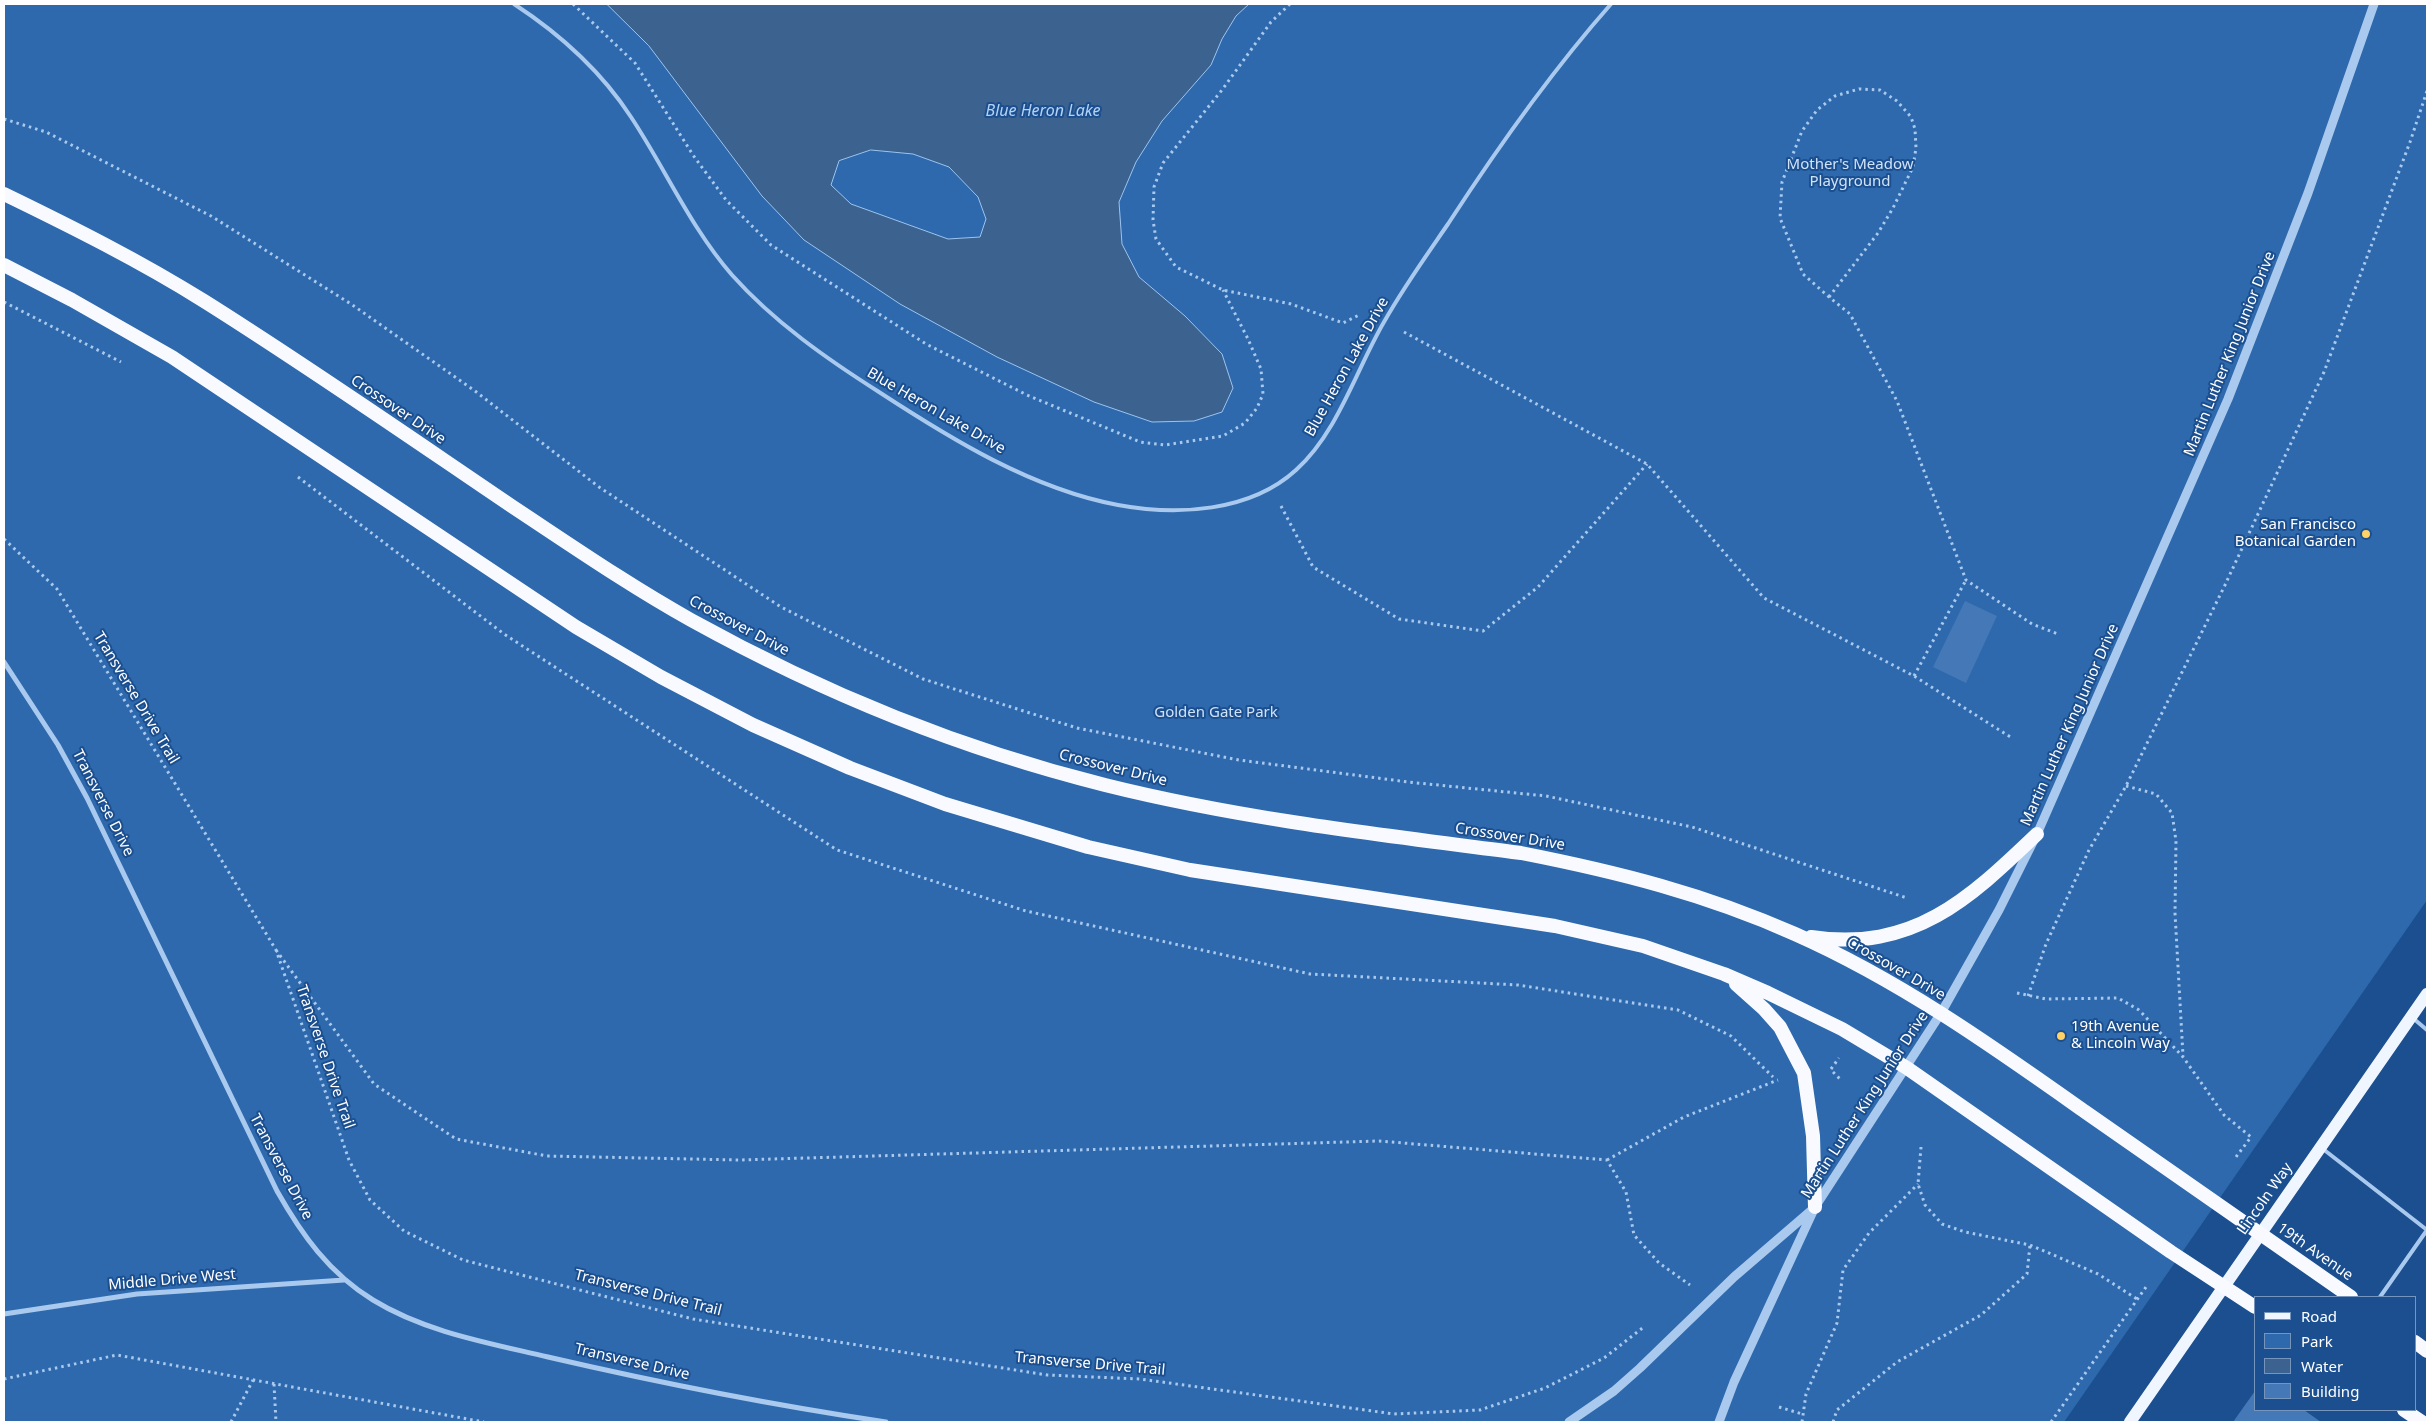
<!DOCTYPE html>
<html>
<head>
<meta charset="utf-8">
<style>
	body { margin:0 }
	#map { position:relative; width:2431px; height:1426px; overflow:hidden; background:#1b4f8f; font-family:"Noto Sans",sans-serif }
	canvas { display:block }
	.frame { position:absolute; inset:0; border:5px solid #fff; pointer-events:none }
	.legend { position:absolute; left:2254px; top:1296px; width:162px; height:115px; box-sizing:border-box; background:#1b4f8f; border:1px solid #7695bc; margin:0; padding:6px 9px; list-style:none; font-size:15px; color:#fff }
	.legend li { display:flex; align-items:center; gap:10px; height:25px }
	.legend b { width:25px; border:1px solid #7695bc }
</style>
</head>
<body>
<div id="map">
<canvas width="2431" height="1426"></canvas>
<div class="frame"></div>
<ul class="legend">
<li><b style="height:6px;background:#f0f6ff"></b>Road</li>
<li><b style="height:14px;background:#2e69ad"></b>Park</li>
<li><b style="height:14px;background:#3c6290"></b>Water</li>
<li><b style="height:14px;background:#4478b7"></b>Building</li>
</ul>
</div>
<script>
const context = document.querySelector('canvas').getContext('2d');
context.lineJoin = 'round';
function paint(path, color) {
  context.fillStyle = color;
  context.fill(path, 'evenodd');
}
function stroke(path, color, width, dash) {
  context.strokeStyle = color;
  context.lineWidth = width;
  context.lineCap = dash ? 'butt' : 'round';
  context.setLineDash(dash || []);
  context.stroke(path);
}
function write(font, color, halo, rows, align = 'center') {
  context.font = font + ' "Noto Sans",sans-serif';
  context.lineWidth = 4;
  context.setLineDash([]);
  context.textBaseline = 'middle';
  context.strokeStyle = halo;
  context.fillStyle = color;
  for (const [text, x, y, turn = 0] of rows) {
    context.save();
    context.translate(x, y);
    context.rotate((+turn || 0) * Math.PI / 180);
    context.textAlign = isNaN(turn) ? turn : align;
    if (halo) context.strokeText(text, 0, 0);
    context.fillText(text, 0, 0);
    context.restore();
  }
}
paint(new Path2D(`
	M 4,4 L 2427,4 L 2427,900 L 2064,1422 L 4,1422 Z`), '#2e69ad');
const water = new Path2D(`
	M 607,4 L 1249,4 L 1236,16 L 1222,39 L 1211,65 L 1162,121 L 1136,162 L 1119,202 L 1122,244 L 1139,277 L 1185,316 L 1222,354 L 1233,388 L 1222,412 L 1194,421 L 1152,422 L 1094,402 L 997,357 L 900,304 L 804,240 L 762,196 L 649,46 ZM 871,150 L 913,154 L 949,167 L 978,197 L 986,219 L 980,237 L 948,239 L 851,204 L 831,185 L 839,161 Z`);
paint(water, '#3c6290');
stroke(water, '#9cc4f0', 1);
paint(new Path2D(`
	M 1965,601 L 1997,616 L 1966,683 L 1933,667 Z
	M 2255,1391 L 2255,1410 L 2304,1410 L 2321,1422 L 2233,1422 Z`), '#4478b7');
stroke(new Path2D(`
	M 573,4 L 635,63 L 693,155 L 726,200 L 771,245 L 926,344 L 1027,395 L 1140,442 L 1165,445 L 1223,436 L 1245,423 L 1257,408 L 1263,394 L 1261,369 L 1248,339 L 1223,290
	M 1290,4 L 1271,22 L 1222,90 L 1163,163 L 1154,187 L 1153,220 L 1156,239 L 1176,267 L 1223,290 L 1291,304 L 1343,323 L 1361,314
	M 4,119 L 46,132 L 211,216 L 351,304 L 475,391 L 599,487 L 781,607 L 923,679 L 1077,728 L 1239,760 L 1408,782 L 1546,796 L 1692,827 L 1907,898
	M 1829,297 L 1878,233 L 1893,208 L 1913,167 L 1916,148 L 1915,129 L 1911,117 L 1897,101 L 1880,90 L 1859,89 L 1835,96 L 1817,110 L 1802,131 L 1782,182 L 1780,218 L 1803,274 L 1829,297 L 1850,314 L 1897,401 L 1966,580 L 2032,624 L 2058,634
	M 4,302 L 121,362
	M 1404,332 L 1647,464 L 1764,598 L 1914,676 L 2012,738
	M 298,477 L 504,634 L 837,850 L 1026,911 L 1310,974 L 1518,985 L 1678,1010 L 1731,1036 L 1773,1077
	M 1281,506 L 1313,567 L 1399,619 L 1483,631 L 1538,587 L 1647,464
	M 4,539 L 57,589 L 276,950 L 349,1160 L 370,1200 L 404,1231 L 463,1260 L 693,1319 L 1047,1375 L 1140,1379 L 1394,1414 L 1480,1410 L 1545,1388 L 1604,1358 L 1645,1326
	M 1914,676 L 1966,580
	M 2126,786 L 2156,794 L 2172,813 L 2176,841 L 2175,913 L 2183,1056
	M 276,950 L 374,1084 L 456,1139 L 547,1156 L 739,1160 L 1379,1141 L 1607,1160 L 1626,1192 L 1634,1235 L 1659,1263 L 1690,1285
	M 2017,993 L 2046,999 L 2118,998 L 2139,1010 L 2183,1057 L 2224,1115 L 2251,1137 L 2236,1157
	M 2028,996 L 2046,944 L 2089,850 L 2126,786 L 2225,585 L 2324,372 L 2410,142 L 2427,91
	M 1831,1069 L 1839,1058
	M 1833,1072 L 1841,1080
	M 1921,1147 L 1918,1184 L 1925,1205 L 1942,1224 L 1965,1232 L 2030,1245 L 2098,1274 L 2137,1299
	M 1607,1160 L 1684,1117 L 1778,1080
	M 4,1379 L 117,1355 L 484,1422
	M 274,1384 L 276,1422
	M 1779,1407 L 1802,1414
	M 231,1422 L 253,1380
	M 1802,1422 L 1806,1394 L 1837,1323 L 1843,1270 L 1869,1233 L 1918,1184
	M 1833,1422 L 1837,1410 L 1897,1362 L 1981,1315 L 2027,1274 L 2030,1245
	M 2051,1422 L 2146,1287`), '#a9c9ee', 3, [2.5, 4]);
stroke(new Path2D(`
	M 514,4 C 560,34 601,71 631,117 C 666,170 691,228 732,275 C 774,322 827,359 879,392 C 951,439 1032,489 1118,505 C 1177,516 1250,512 1296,470 C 1338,432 1356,370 1384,322 C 1403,288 1426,256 1448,224 C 1498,147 1550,73 1611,4
	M 2414,1019 L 2427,1030
	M 2323,1149 L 2427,1230
	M 2380,1297 L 2427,1230`), '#a9c9ee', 4);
stroke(new Path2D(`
	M 4,662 L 58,745 L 87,798 L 277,1191 C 302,1235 329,1273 373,1300 C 425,1332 489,1343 548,1357 C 660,1383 772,1405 886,1422
	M 4,1314 L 137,1294 L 344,1280`), '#a9c9ee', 5);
stroke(new Path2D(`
	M 1569,1422 L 1614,1391 L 1640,1368 L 1734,1277 L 1813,1209
	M 1719,1422 L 1734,1382 L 1815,1207 L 1941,1013 L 1999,910 L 2037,834 L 2228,399 L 2308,193 L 2374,4`), '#a9c9ee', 9);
stroke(new Path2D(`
	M 2130,1422 L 2427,994`), '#f0f6ff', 12);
stroke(new Path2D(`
	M 4,194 C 72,227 140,261 204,301 C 309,367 411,438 513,507 C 572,546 630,586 691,620 C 821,692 961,749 1105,785 C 1241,819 1382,835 1521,853 C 1618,872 1705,894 1795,934 C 1899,980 1992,1046 2084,1111 C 2173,1173 2262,1235 2351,1297
	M 4,265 L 72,300 L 172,357 L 576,627 L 661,677 L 753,725 L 850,768 L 945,804 L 1088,847 L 1190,870 L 1555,926 L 1643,946 L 1724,974 L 1768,993 L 1842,1029 L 1907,1068 L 2171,1252 L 2255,1307
	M 1811,937 C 1913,952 1968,900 2037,834
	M 1736,984 L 1764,1009 L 1780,1027 L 1804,1073 L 1813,1136 L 1815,1207
	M 2415,1342 L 2427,1351
	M 2404,1410 L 2422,1422`), '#f8faff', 14);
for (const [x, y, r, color] of [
	[2366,534,5,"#ffd166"],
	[2061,1036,5,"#ffd166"]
]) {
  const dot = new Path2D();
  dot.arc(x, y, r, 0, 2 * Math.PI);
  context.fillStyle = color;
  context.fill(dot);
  stroke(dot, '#1b4f8f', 2);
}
write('15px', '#cfe3fa', '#1b4f8f', [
	["Mother's Meadow",1850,165],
	["Playground",1850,182],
	["Golden Gate Park",1216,713]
]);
write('15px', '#fff', '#1b4f8f', [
	["Martin Luther King Junior Drive",2230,354,-68],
	["Blue Heron Lake Drive",1347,367,-61],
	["Crossover Drive",398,410,34],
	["Blue Heron Lake Drive",936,411,30],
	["Crossover Drive",739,626,28],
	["Transverse Drive Trail",136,698,59],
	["Martin Luther King Junior Drive",2070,725,-66],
	["Crossover Drive",1113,768,14],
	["Transverse Drive",103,803,63],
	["Crossover Drive",1510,837,9],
	["Crossover Drive",1896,969,30],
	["Transverse Drive Trail",325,1057,71],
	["Martin Luther King Junior Drive",1865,1105,-57],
	["Transverse Drive",281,1167,62],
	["Lincoln Way",2265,1199,-55],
	["19th Avenue",2315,1252,35],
	["Middle Drive West",172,1280,-5],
	["Transverse Drive Trail",648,1293,14],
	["Transverse Drive",632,1362,13],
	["Transverse Drive Trail",1090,1364,5]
]);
write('15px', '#fff', '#1b4f8f', [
	["San Francisco",2356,525],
	["Botanical Garden",2356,542],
	["19th Avenue",2071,1027,"left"],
	["& Lincoln Way",2071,1044,"left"]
], 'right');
write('italic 16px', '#b5d3f5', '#1b4f8f', [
	["Blue Heron Lake",1043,111]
]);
</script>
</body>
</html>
